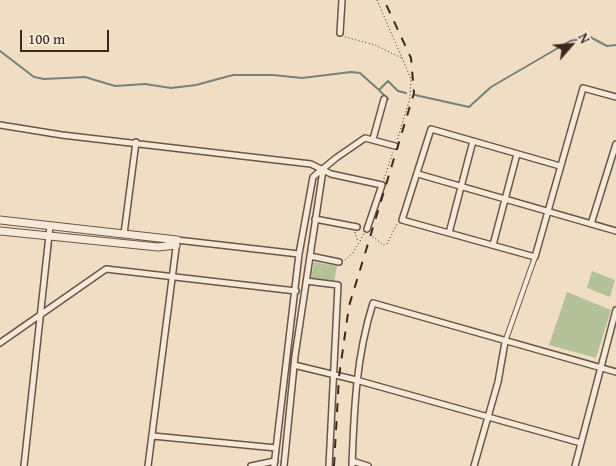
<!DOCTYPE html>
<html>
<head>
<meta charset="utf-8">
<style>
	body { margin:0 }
	#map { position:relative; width:616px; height:466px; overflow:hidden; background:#f0dec4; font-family:"Gentium Book Plus",serif }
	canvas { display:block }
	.north { position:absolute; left:546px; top:20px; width:50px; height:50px; -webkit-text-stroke:4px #f5ead9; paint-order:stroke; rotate:63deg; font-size:14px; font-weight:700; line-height:20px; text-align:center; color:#3d281f }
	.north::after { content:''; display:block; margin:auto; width:18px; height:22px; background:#3d281f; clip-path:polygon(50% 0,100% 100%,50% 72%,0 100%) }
	.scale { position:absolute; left:20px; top:30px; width:89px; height:22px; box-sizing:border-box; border:2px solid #3d281f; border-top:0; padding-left:6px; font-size:15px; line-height:18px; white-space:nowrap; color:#3d281f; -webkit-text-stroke:4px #f5ead9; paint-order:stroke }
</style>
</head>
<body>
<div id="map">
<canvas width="616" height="466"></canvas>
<div class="north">N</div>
<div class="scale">100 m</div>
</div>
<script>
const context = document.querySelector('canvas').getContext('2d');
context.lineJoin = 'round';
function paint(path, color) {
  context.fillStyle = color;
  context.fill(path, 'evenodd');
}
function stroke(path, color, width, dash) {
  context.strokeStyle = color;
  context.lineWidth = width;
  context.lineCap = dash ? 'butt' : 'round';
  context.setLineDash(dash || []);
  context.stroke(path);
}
paint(new Path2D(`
	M 314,262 L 337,266 L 334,282 L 311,278 Z
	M 592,271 L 615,280 L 610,297 L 587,288 Z
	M 567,292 L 611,310 L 596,358 L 549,345 Z`), '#b5c297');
stroke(new Path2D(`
	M 0,51 L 34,77 L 44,79 L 85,77 L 115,86 L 145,84 L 171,88 L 196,85 L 233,75 L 273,75 L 302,78 L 351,72 L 360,73 L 379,90 L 388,81 L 398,91 L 406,93
	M 379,90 L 388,99
	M 415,95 L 469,107 L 491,87 L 570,41 L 590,37 L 607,46 L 616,45`), '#75817a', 2);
const pedestrian = new Path2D(`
	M 505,342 L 535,257`);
const minor = new Path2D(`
	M 340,33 L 342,0
	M 0,125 L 62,135 L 311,164 L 331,174 L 382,185 L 367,229
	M 373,139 L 384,99
	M 560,166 L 431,129 L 402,220 L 535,257 L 583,88 L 616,97
	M 418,174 L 616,231
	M 315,219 L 357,227
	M 591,224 L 616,144
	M 449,233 L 473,141
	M 124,234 L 136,142
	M 493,245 L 517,154
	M 310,256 L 339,262
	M 306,281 L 338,285 L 329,466
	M 0,343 L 106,269 L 296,291
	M 294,365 L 356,380 L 581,443
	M 153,436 L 276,448
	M 352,461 L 368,466
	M 24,466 L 50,226
	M 148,466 L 177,240 L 299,254
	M 251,466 L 275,461
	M 274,466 L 299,254 L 313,177 L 336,158 L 365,138 L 395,146
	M 284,466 L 295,356 L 323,170
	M 352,466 C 354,410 356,357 373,303 L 616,372
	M 474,466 L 498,382 L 505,342
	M 575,466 L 616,310`);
const tertiary = new Path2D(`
	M 0,220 L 177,240
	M 0,231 L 158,247 L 176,245`);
stroke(pedestrian, '#6a5648', 6);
stroke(minor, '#6a5648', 8);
stroke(tertiary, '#6a5648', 9);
stroke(new Path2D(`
	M 377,0 L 411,79 L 410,98 L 397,141
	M 345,37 L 375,45 L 402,58
	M 384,179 L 393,152
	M 355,232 L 358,242
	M 370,234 L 383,245 L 387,244 L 397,224
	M 345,260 L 353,253 L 364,234`), '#3d281f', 1, [1, 2.5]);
stroke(pedestrian, '#f5ead9', 4);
stroke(minor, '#f5ead9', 5);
stroke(tertiary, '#f5ead9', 7);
stroke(new Path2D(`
	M 334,466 L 339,377 L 349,306 L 414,93 L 411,58 L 384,0`), '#3d281f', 2, [9, 9]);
</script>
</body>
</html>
